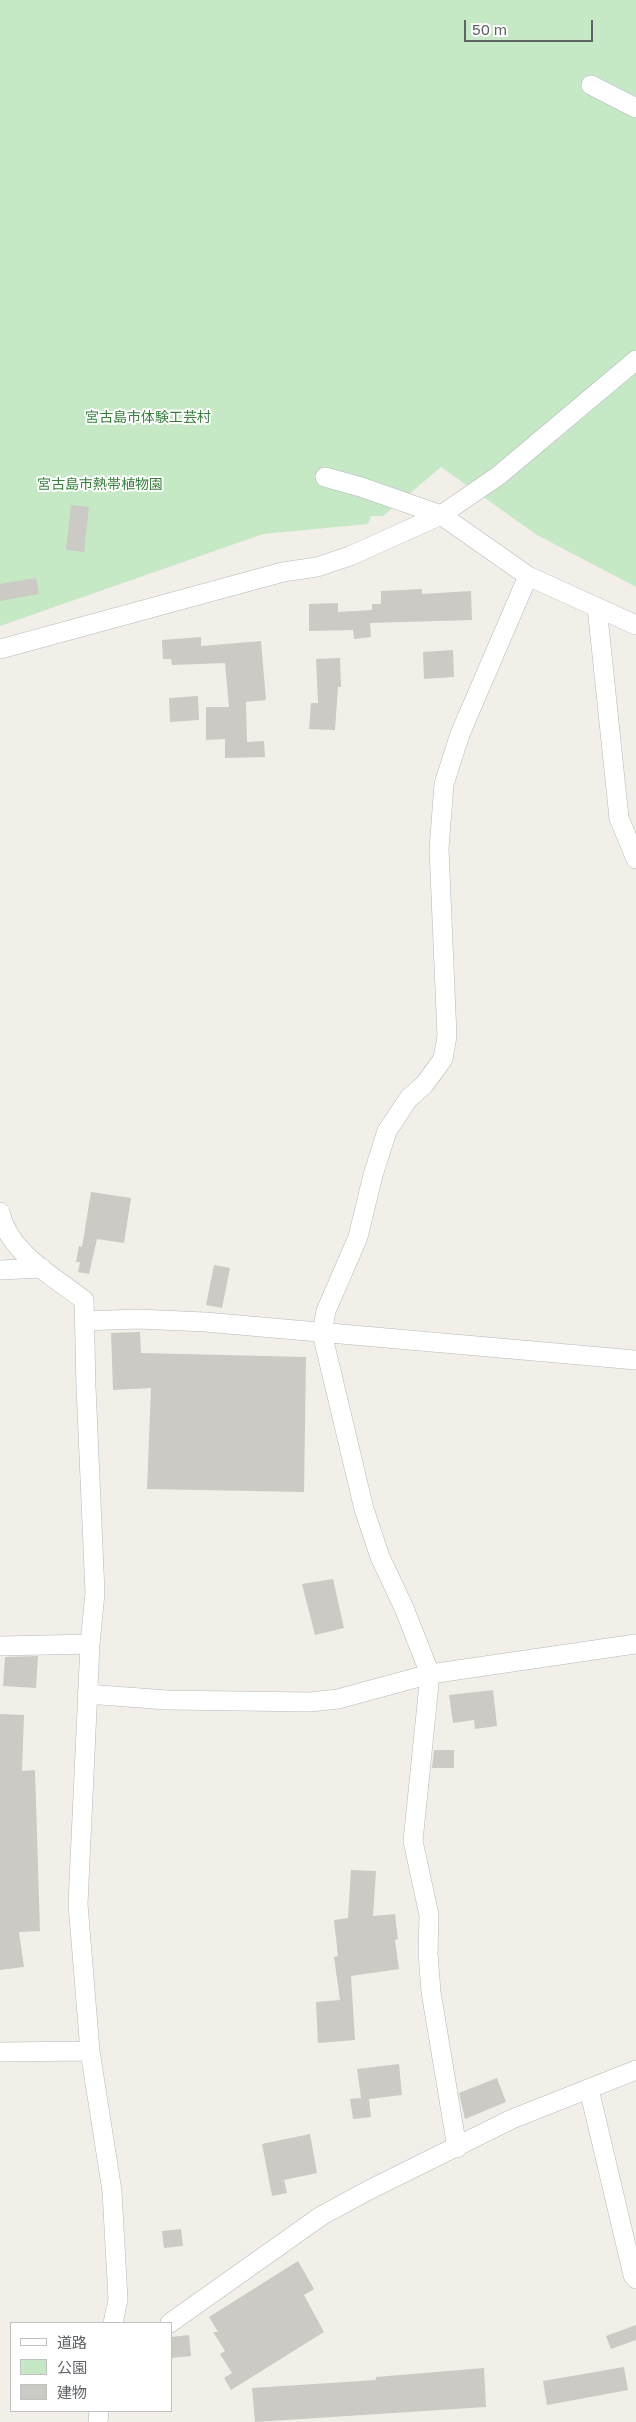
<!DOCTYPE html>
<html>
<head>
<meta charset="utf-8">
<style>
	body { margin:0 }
	#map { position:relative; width:636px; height:2422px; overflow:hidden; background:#f1efe8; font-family:"Golos Text","Noto Sans JP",sans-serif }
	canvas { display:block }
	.legend { position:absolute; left:10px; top:2322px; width:162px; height:90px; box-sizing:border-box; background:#fff; border:1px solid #bfc1c3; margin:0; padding:6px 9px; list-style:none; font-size:15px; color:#5f6368 }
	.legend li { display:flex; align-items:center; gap:10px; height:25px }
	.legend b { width:25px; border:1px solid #bfc1c3 }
	.scale { position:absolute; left:464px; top:20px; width:129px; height:22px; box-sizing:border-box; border:2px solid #5f6368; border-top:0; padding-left:6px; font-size:15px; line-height:18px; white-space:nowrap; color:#5f6368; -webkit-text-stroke:4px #fff; paint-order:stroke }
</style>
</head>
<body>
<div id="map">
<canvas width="636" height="2422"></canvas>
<ul class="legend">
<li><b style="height:6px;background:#fff"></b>道路</li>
<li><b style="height:14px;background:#c5e8c5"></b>公園</li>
<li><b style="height:14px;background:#cccac5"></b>建物</li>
</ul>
<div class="scale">50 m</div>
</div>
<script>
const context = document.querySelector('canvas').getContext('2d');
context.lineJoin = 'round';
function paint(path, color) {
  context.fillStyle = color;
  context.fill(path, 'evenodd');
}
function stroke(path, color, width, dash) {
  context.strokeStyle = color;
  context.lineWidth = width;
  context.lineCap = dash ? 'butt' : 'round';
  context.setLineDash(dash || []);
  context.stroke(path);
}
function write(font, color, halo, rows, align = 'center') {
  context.font = font + ' "Golos Text","Noto Sans JP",sans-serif';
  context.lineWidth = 4;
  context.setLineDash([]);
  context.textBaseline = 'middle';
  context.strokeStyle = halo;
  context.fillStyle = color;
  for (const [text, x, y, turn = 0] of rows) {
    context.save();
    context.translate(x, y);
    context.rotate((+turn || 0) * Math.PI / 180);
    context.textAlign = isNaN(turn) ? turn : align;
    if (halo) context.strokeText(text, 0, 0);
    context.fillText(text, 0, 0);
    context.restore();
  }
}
paint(new Path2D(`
	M 0,0 L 636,0 L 636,587 L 537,535 L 441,467 L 383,516 L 371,516 L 368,524 L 263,534 L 0,626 Z`), '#c5e8c5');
paint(new Path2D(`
	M 71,505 L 89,507 L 84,552 L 66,550 Z
	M 36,578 L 39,594 L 0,601 L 0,584 Z
	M 422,589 L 422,594 L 471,591 L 472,620 L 370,623 L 371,637 L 354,639 L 353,630 L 309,631 L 309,604 L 338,603 L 338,612 L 372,610 L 372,604 L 381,604 L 381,591 Z
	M 201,637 L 201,646 L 261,641 L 266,700 L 246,702 L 247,742 L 264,741 L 265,757 L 225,758 L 225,739 L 206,740 L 206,707 L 229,707 L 225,663 L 172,665 L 171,659 L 163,659 L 162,640 Z
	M 453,650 L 454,677 L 424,679 L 423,652 Z
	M 340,658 L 341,687 L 338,687 L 335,730 L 309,729 L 311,703 L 318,703 L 316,659 Z
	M 198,696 L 199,720 L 170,722 L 169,698 Z
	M 91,1192 L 131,1198 L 124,1243 L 97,1239 L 89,1274 L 78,1272 L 80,1262 L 76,1262 L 79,1246 L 82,1247 Z
	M 214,1265 L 230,1268 L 222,1308 L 206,1305 Z
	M 140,1332 L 141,1353 L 306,1357 L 304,1492 L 147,1489 L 151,1388 L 113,1390 L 111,1333 Z
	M 333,1579 L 344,1628 L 315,1635 L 302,1584 Z
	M 38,1656 L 36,1688 L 3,1686 L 5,1657 Z
	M 493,1690 L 497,1726 L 475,1729 L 474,1720 L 453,1723 L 449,1695 Z
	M 0,1714 L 24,1715 L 22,1771 L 35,1770 L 40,1931 L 19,1932 L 24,1967 L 0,1970 Z
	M 434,1750 L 454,1750 L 454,1768 L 432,1768 Z
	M 351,1870 L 376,1871 L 373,1916 L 395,1914 L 398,1939 L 395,1940 L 399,1969 L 351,1976 L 355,2040 L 318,2043 L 316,2002 L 340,2000 L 334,1957 L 338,1956 L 334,1920 L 348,1918 Z
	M 399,2064 L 402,2095 L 369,2099 L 371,2117 L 353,2119 L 350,2099 L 361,2098 L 357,2069 Z
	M 497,2078 L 506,2102 L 465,2119 L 459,2093 Z
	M 310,2134 L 317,2173 L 284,2180 L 287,2193 L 272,2196 L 262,2144 Z
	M 181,2229 L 183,2246 L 164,2248 L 162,2231 Z
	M 298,2261 L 314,2289 L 304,2295 L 324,2332 L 231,2390 L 224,2378 L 232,2373 L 220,2354 L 225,2351 L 213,2332 L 218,2332 L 209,2317 Z
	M 636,2325 L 636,2340 L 611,2349 L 606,2336 Z
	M 189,2335 L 191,2356 L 171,2358 L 171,2337 Z
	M 624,2367 L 628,2390 L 547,2405 L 543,2381 Z
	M 484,2368 L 486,2407 L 255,2422 L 252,2388 L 376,2380 L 376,2377 Z`), '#cccac5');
const minor = new Path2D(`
	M 591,85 L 636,108
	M 325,477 L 361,487 L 441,515 L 528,576 L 636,625
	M 597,607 L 619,818 L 636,859
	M 0,649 L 283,572 L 317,567 L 350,556 L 441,515 L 498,476 L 636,360
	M 0,1212 C 8,1252 54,1277 84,1300 L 86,1387 L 95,1593 L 90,1644 L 78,1904 L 90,2051 L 112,2191 L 118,2300 L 113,2323
	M 0,1270 L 42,1268
	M 84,1321 L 138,1319 L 205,1322 L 636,1360
	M 0,1646 L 90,1644
	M 87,1694 L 167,1700 L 310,1702 L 338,1699 L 430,1674 L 636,1644
	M 0,2052 L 90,2051
	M 589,2089 L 633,2275 L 636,2279
	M 457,2148 L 431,1992 L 428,1953 L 429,1915 L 413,1841 L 430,1674 L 404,1608 L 380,1557 L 364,1509 L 322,1333 L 326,1311 L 358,1237 L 373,1175 L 387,1131 L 409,1098 L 424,1085 L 443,1059 L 447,1036 L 439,849 L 444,784 L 460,734 L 528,576
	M 170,2323 L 321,2216 L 367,2191 L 512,2119 L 636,2070
	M 98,2422 L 99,2411`);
stroke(minor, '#b5b8bc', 20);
stroke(minor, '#fff', 19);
write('14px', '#348238', '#fff', [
	["宮古島市体験工芸村",148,418],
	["宮古島市熱帯植物園",100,485]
]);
</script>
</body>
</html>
